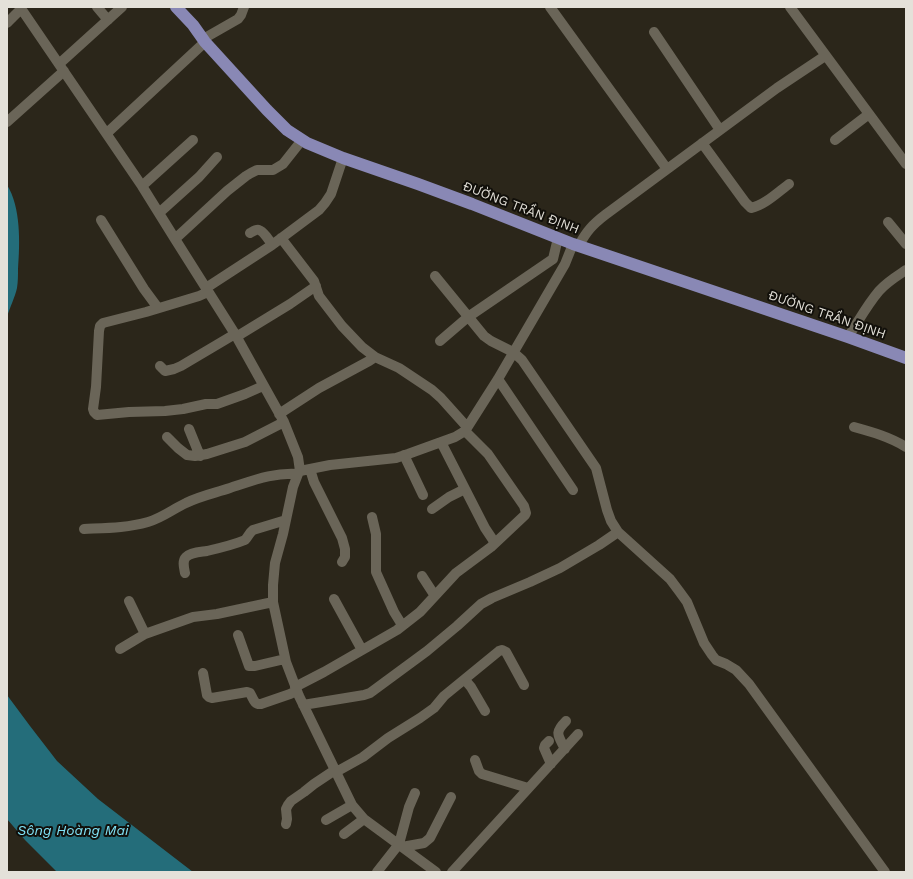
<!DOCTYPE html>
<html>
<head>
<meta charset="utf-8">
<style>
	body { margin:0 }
	#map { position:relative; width:913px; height:879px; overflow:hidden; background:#2b261a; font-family:"Work Sans",sans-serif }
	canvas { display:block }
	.frame { position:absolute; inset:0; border:8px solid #e4e1d9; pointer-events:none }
</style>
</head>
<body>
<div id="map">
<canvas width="913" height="879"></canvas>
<div class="frame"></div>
</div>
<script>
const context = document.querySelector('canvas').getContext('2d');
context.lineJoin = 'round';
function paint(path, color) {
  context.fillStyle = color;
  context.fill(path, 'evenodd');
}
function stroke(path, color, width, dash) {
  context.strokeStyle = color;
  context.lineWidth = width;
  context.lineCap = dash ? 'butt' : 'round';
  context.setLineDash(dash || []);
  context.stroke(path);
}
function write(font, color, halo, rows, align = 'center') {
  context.font = font + ' "Work Sans",sans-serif';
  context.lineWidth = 4;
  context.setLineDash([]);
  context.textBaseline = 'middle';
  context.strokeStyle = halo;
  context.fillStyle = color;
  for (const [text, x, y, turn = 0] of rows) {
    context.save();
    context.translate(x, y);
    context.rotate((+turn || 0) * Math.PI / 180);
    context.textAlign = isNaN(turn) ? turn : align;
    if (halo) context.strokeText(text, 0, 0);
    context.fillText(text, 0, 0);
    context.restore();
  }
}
paint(new Path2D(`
	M 7,185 C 21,207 20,243 18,269 C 18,275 18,282 17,288 C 15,297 10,307 7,317 Z
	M 7,695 L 30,726 L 57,761 L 98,799 L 193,872 L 57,872 L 25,840 L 7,819 Z`), '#246d7a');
stroke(new Path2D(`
	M 20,7 L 142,186 L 175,239 L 235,334 L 284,422 L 298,457 L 300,471 L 298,474 L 293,487 L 283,534 L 275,563 L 273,585 L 273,602 L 286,662 L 299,696 L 352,805 L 364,819 L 436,872
	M 97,7 L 108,20
	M 550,7 L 667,169
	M 790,7 L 906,164
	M 7,23 L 21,9
	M 654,32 L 720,130
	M 203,39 L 238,19 L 241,15 L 244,7
	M 59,64 L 122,7
	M 7,122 L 64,71
	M 107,133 L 205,42
	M 835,140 L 869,114
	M 702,143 L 745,202 L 751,208 C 765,205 778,192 789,184
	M 142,186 L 193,140
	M 159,213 L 199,177 L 217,157
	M 101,220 L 144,289 L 158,308
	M 888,222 L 906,244
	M 250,233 C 252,232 256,229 259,230 C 263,231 270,241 272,245
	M 281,238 L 314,281 L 319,296 L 342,326 L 362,347 L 375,357 L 399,368 L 432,390 L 441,398 L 467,427
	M 175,239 L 227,191 L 246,176 L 251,173 L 257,170 L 273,170 L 283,164 L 302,140
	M 579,245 C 587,231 592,225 605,215 L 777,88 L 825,56
	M 435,276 L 484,336 L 491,341 L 513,352 L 522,360 L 596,468 L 607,510 L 611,521 L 618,532 L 670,579 L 679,591 L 687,602 L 704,643 L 712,655 L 716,660 L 726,664 L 736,670 L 749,684 L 885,872
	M 206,288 L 272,245 L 319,210 L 325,203 L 331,194 L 343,158
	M 208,292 L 199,296 L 146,312 L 103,323 L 100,326 L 99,331 L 96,387 L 93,409 L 94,412 L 97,415 L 129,412 L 165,411 L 183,409 L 206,404 L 217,404 L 245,394 L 263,386
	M 236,337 L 290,304 L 316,286
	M 848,337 C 858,322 867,305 879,291 C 887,282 897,276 906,270
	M 440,341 L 468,317 L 553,259 L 558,238
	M 160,366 L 165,371 L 174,369 L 181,366 L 235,334
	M 498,379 L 573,490
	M 279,414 L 319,388 L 369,361 L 375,357
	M 854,427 C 872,432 890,437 906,447
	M 189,429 L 200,456
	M 167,437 L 178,448 L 187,455 L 195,456 L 207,454 L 245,442 L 284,422
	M 441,442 L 485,528 L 495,543
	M 404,455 L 423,495
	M 310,469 L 314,482 L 342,538 L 345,549 L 345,557 L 342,562
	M 300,471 L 330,465 L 396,458 L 408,454 L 455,437 L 465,431 L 498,379 L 565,264 L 573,244
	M 432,509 L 449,497 L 465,489
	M 372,517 L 376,534 L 376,572 L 394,612 L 402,625
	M 84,529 C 105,528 127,528 148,522 C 162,518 173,509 186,503 C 200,496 215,493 230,488 C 252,481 274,472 298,474
	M 185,573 C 184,568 182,561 186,557 C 191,552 201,552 207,551 C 220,548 233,545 245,540 C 248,537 249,533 253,530 L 286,520
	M 422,576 L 435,596
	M 334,599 L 362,650
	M 129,601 L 145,634
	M 238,635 L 249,666 L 255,666 L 285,659
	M 120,649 L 145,634 L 193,617 L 217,614 L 273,602
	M 203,673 L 207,695 L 209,697 L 212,698 L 247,692 L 250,693 C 253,698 254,705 261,704 L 290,694 L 296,691
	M 465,680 L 471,687 L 485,711
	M 295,687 L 324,672 L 397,630 L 420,612 L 456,573 L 491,547 L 525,515 L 526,513 L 524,506 L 488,454 L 465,431
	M 303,705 L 364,695 L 370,693 L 427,651 L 457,626 L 481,604 L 492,598 L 530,582 L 560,568 L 599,545 L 618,532
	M 549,741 L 545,745 L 544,748 L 551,764
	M 565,749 C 558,735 554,733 566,721
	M 475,760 L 479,771 L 482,774 L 528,788
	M 336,772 L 363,757 L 388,738 L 420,718 L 434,708 L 444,696 L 499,651 L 502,650 L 506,652 L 524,685
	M 326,820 L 352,805
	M 286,824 L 287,819 L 286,809 L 288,805 L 291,801 L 304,792 L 314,784 L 335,770
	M 344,834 L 364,819
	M 402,847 L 424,843 L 430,838 L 451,797
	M 377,872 L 399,844 L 409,807 L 415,793
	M 452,872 L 578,734`), '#6a6558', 10);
stroke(new Path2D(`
	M 176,7 L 193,25 L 205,42 L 267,110 L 287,130 L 307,143 L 343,158 L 418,184 L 472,204 L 573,244 L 848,337 L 906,358`), '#8988b5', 12);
write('13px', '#e4e1d9', '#110f0a', [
	["ĐƯỜNG TRẦN ĐỊNH",521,208,21],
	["ĐƯỜNG TRẦN ĐỊNH",827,315,19]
]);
write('italic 14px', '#81e3f7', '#110f0a', [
	["Sông Hoàng Mai",73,831]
]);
</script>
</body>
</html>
